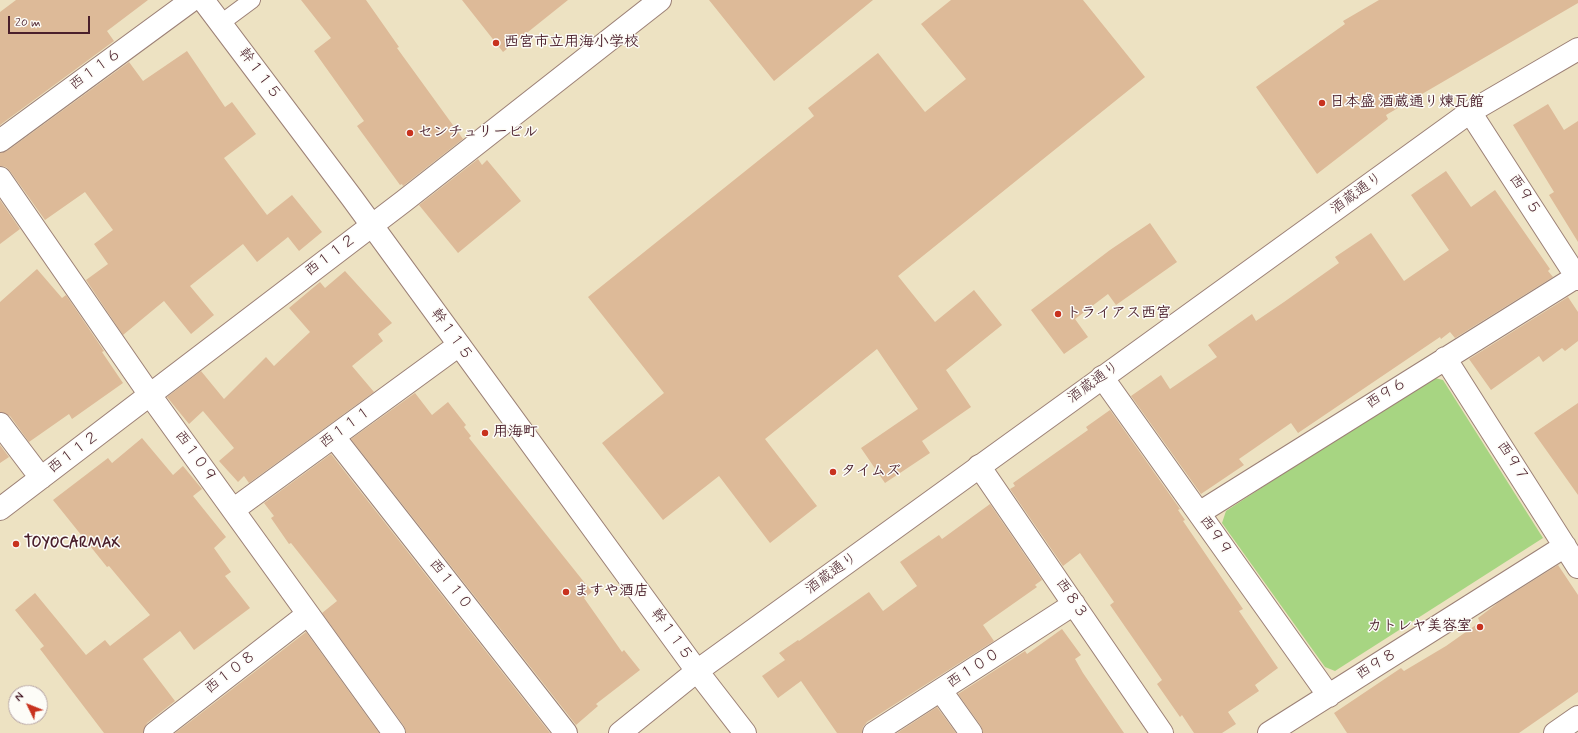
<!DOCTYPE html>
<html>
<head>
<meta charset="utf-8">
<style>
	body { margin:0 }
	#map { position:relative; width:1578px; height:733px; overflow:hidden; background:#ede2c2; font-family:Mynerve,sans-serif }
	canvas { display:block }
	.north { position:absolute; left:8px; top:685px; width:40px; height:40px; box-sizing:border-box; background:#fdfcf7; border:1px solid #b5a4a5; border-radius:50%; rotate:313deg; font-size:11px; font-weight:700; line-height:16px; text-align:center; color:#4a1f2b }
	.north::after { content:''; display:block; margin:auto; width:14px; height:18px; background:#c8321e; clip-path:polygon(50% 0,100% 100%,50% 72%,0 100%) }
	.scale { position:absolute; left:8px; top:16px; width:82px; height:18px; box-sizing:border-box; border:2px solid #4a1f2b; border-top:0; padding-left:5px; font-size:12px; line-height:14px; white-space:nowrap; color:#4a1f2b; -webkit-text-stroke:3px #fdfcf7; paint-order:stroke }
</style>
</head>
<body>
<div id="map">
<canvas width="1578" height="733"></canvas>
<div class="north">N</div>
<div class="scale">20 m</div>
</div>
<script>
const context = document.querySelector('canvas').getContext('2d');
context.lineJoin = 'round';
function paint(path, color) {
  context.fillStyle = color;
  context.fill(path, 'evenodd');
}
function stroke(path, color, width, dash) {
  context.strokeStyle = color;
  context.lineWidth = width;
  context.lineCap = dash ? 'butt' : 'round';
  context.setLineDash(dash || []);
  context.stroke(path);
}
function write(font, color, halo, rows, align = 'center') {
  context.font = font + ' Mynerve,"Klee One",sans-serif';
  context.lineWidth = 3;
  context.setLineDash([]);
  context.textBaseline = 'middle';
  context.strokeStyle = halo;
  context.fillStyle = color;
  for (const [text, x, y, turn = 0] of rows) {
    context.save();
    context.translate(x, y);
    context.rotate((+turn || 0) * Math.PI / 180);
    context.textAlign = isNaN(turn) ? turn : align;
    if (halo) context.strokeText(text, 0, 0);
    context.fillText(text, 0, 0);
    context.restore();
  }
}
paint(new Path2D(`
	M 1431,377 L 1443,380 L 1543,538 L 1335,671 L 1325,667 L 1222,523 L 1226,511 Z`), '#a7d582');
paint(new Path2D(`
	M 16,0 L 148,0 L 107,31 L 114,41 L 0,125 L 0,12 Z
	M 301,0 L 366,0 L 399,47 L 397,48 L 463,139 L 403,186 L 402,184 L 400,185 L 357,126 L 364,121 L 314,51 L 331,38 Z
	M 462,0 L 568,0 L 503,52 Z
	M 709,0 L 873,0 L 774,81 Z
	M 951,0 L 1083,0 L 1145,77 L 898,276 L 935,322 L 974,290 L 1002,325 L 946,370 L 971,407 L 922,441 L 930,453 L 885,483 L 861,448 L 918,409 L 877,349 L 765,439 L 817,506 L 770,543 L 719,476 L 663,520 L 602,443 L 664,393 L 588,297 L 814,116 L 808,108 L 878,53 L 925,112 L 966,79 L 921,24 Z
	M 1379,0 L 1578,0 L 1578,3 L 1386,115 L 1388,119 L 1317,174 L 1256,87 L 1345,24 L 1343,21 Z
	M 187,51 L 225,107 L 232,102 L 256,134 L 224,158 L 267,215 L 292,195 L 322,232 L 299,251 L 288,237 L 257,262 L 243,244 L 190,286 L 214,315 L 191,334 L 164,301 L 123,335 L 86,280 L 108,264 L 94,244 L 113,230 L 85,192 L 45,220 L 10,171 L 6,167 L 0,166 L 0,153 L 7,151 L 129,62 L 143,81 Z
	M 1548,104 L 1564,130 L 1578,121 L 1578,242 L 1549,195 L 1554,192 L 1513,125 Z
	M 478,159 L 482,165 L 487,160 L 521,201 L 458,253 L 419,205 Z
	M 1446,171 L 1471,207 L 1495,190 L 1550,269 L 1548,271 L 1553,277 L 1455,338 L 1450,332 L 1441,339 L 1440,337 L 1298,433 L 1291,423 L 1239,459 L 1244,465 L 1201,494 L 1131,396 L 1161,375 L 1170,389 L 1217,357 L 1208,345 L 1252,314 L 1256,321 L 1284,302 L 1339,263 L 1335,257 L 1371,233 L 1404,281 L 1449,250 L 1411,195 Z
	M 0,200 L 20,229 L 0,244 Z
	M 1150,223 L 1177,262 L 1116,305 L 1108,294 L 1075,319 L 1088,337 L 1064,354 L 1031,310 L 1110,250 Z
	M 37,269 L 62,298 L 66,295 L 104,351 L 102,352 L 123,383 L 72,419 L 69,414 L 29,442 L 10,416 L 0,412 L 0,302 Z
	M 345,271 L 392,323 L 378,334 L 383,341 L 352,366 L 374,392 L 249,483 L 244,476 L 238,482 L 219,461 L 234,448 L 203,411 L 189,424 L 167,397 L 201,371 L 224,399 L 266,357 L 274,366 L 310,332 L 289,308 L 320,282 L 325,288 Z
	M 1568,297 L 1578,312 L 1578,341 L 1565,351 L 1562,348 L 1543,362 L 1539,356 L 1491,390 L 1469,359 Z
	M 415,393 L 432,415 L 448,402 L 466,425 L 464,427 L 471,436 L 469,438 L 592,592 L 584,598 L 622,652 L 624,650 L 640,670 L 596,704 L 598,706 L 576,725 L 351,439 Z
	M 1578,403 L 1578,495 L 1534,433 Z
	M 1110,410 L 1180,509 L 1178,510 L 1185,520 L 1183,521 L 1243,609 L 1239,611 L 1278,668 L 1255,685 L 1259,691 L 1228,712 L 1236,724 L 1222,733 L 1194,733 L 1182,715 L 1180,717 L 1157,684 L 1162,680 L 1110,605 L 1114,602 L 1080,553 L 1063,566 L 1010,489 L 1015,486 L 1013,483 L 1088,430 L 1086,427 Z
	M 142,438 L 173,475 L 183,466 L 202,489 L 193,496 L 226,537 L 214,548 L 231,572 L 225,576 L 250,608 L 194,650 L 180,631 L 143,659 L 175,701 L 147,723 L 143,733 L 104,733 L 40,649 L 44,646 L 15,610 L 35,593 L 86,655 L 105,640 L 110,646 L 150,615 L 109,566 L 107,567 L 53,500 L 108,458 L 112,463 Z
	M 0,445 L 9,457 L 0,463 Z
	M 331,454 L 550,733 L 406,733 L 404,726 L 322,613 L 337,601 L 291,543 L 289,544 L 271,518 L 274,516 L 264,503 Z
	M 990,504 L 1042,580 L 1035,585 L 1037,587 L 983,625 L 994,641 L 867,722 L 863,727 L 862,733 L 837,733 L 801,681 L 778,698 L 762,676 L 785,660 L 779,653 L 798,640 L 799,641 L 869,592 L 883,611 L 917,586 L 900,562 L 939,535 L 942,539 Z
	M 1558,565 L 1578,595 L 1578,692 L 1519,733 L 1347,733 L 1334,713 L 1401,668 L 1404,671 L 1446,646 L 1480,622 L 1478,618 L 1499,602 Z
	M 1062,629 L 1081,655 L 1075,659 L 1083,673 L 1124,733 L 983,733 L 981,726 L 958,694 L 1025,651 L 1027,654 Z
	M 306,632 L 379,733 L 175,733 L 191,721 Z
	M 937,707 L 956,733 L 897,733 Z`), '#ddba98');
const service = new Path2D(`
	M 221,23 L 252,0`);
const minor = new Path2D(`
	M 1470,112 L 1578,279
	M 0,141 L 192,0
	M 0,178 L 150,395 L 394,733
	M 1445,358 L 1578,567
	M 1102,377 L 1329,696
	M 0,424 L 41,478
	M 334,437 L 566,733
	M 979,466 L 1162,733
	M 0,509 L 404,201 L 660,0
	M 233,510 L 459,345
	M 1199,513 L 1576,277
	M 941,691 L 971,733
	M 155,733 L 308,614
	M 874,733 L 1074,604
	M 1269,733 L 1565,546`);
const tertiary = new Path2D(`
	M 203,0 L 352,198 L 697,671 L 745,733
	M 620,733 L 697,671 L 1470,112 L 1578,49
	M 1555,733 L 1578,717`);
stroke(service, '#9c8076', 18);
stroke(minor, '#9c8076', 24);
stroke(tertiary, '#9c8076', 24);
stroke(service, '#fff', 16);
stroke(minor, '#fff', 22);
stroke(tertiary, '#fff', 22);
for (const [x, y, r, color] of [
	[496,43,4,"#c8321e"],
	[1322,103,4,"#c8321e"],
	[410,133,4,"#c8321e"],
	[1058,314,4,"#c8321e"],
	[485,433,4,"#c8321e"],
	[833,472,4,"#c8321e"],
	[16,544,4,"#c8321e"],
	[566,592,4,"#c8321e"],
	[1480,627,4,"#c8321e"]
]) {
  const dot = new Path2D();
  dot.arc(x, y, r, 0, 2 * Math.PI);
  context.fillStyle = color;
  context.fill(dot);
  stroke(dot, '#fdfcf7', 1.5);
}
write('bold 15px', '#4a1f2b', '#fdfcf7', [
	["西宮市立用海小学校",504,43],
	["日本盛 酒蔵通り煉瓦館",1330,103],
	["センチュリービル",418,133],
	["トライアス西宮",1066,314],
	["用海町",493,433],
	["タイムズ",841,472],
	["TOYOCARMAX",24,544],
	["ますや酒店",574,592],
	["カトレヤ美容室",1472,627,"right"]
], 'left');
write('15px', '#4a1f2b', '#fdfcf7', [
	["西１１６",96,70,-36],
	["幹１１５",259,74,53],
	["酒蔵通り",1357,194,-36],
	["西９５",1524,195,57],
	["西１１２",331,256,-37],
	["幹１１５",451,335,54],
	["酒蔵通り",1094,383,-36],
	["西９６",1387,394,-32],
	["西１１１",346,428,-36],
	["西１１２",74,453,-37],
	["西１０９",195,457,54],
	["西９７",1512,462,57],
	["西９９",1215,536,55],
	["酒蔵通り",832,574,-36],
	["西１１０",450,585,52],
	["西８３",1071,599,56],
	["幹１１５",671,635,54],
	["西９８",1377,665,-32],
	["西１００",974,669,-33],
	["西１０８",231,673,-38]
]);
</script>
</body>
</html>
